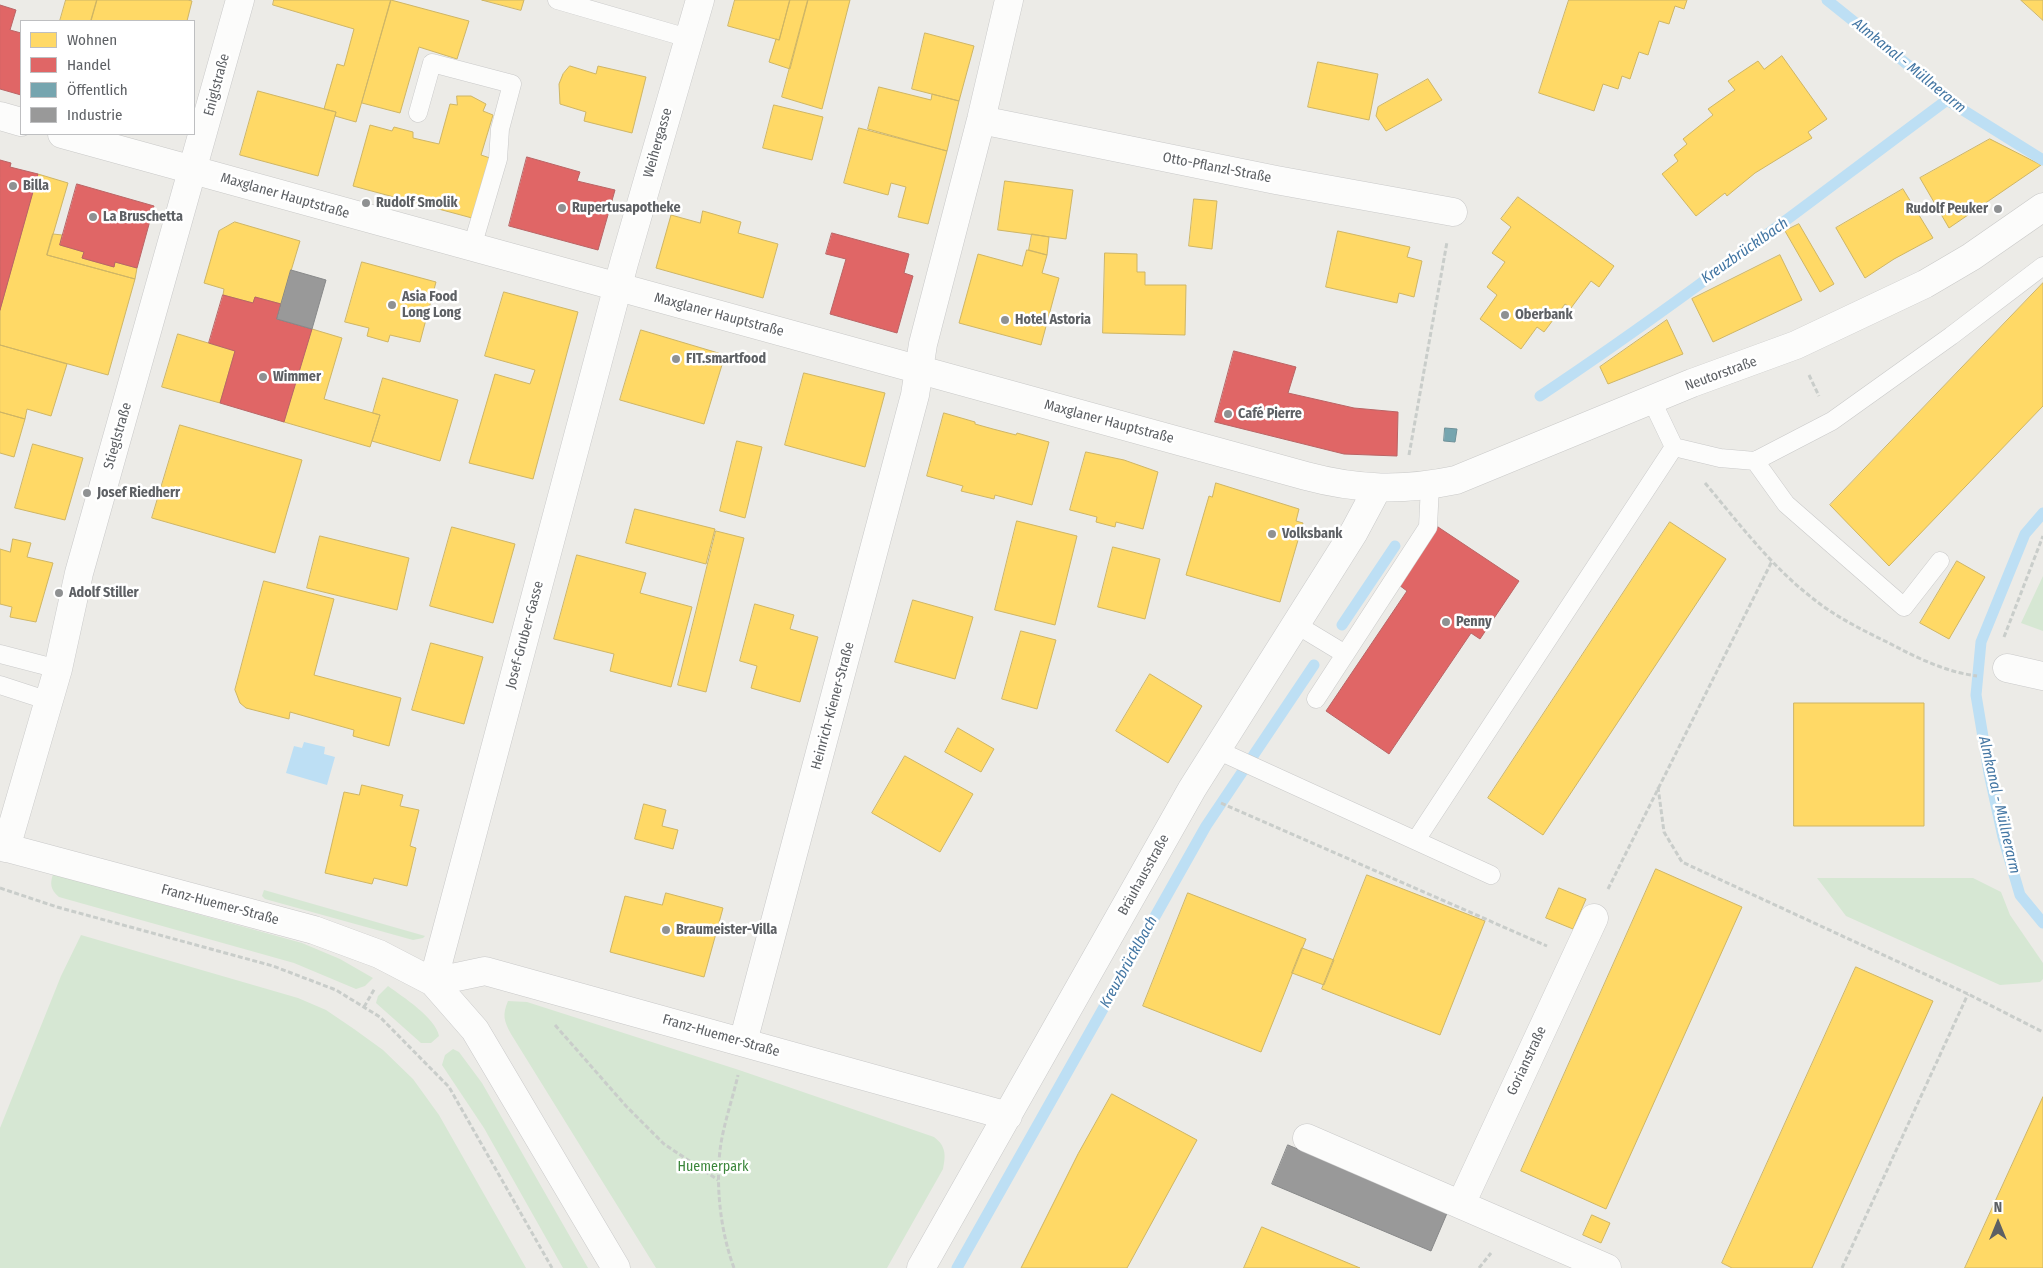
<!DOCTYPE html>
<html>
<head>
<meta charset="utf-8">
<style>
	body { margin:0 }
	#map { position:relative; width:2043px; height:1268px; overflow:hidden; background:#ecebe7; font-family:"Fira Sans Condensed",sans-serif }
	canvas { display:block }
	.legend { position:absolute; left:20px; top:20px; width:175px; height:115px; box-sizing:border-box; background:#fff; border:1px solid #bebfc1; margin:0; padding:6px 9px; list-style:none; font-size:15px; color:#5d6064 }
	.legend li { display:flex; align-items:center; gap:10px; height:25px }
	.legend b { width:25px; border:1px solid #bebfc1 }
	.north { position:absolute; left:1973px; top:1198px; width:50px; height:50px; -webkit-text-stroke:4px #fff; paint-order:stroke; rotate:0deg; font-size:14px; font-weight:700; line-height:20px; text-align:center; color:#5d6064 }
	.north::after { content:''; display:block; margin:auto; width:18px; height:22px; background:#5d6064; clip-path:polygon(50% 0,100% 100%,50% 72%,0 100%) }
</style>
</head>
<body>
<div id="map">
<canvas width="2043" height="1268"></canvas>
<ul class="legend">
<li><b style="height:14px;background:#ffd966"></b>Wohnen</li>
<li><b style="height:14px;background:#e06666"></b>Handel</li>
<li><b style="height:14px;background:#76a5af"></b>Öffentlich</li>
<li><b style="height:14px;background:#999"></b>Industrie</li>
</ul>
<div class="north">N</div>
</div>
<script>
const context = document.querySelector('canvas').getContext('2d');
context.lineJoin = 'round';
function paint(path, color) {
  context.fillStyle = color;
  context.fill(path, 'evenodd');
}
function stroke(path, color, width, dash) {
  context.strokeStyle = color;
  context.lineWidth = width;
  context.lineCap = dash ? 'butt' : 'round';
  context.setLineDash(dash || []);
  context.stroke(path);
}
function write(font, color, halo, rows, align = 'center') {
  context.font = font + ' "Fira Sans Condensed",sans-serif';
  context.lineWidth = 5;
  context.setLineDash([]);
  context.textBaseline = 'middle';
  context.strokeStyle = halo;
  context.fillStyle = color;
  for (const [text, x, y, turn = 0] of rows) {
    context.save();
    context.translate(x, y);
    context.rotate((+turn || 0) * Math.PI / 180);
    context.textAlign = isNaN(turn) ? turn : align;
    if (halo) context.strokeText(text, 0, 0);
    context.fillText(text, 0, 0);
    context.restore();
  }
}
paint(new Path2D(`
	M 2043,576 L 2043,631 L 2021,623 Z
	M 53,874 L 302,943 L 340,959 L 373,978 L 365,986 L 356,989 L 294,963 L 59,897 C 50,889 50,884 53,874 Z
	M 1817,878 L 1973,878 L 2001,892 L 2010,915 L 2043,963 L 2043,979 L 2040,982 L 2000,985 L 1846,916 Z
	M 264,890 L 425,936 L 423,938 L 413,940 L 265,899 L 262,896 Z
	M 81,935 L 298,998 L 326,1010 L 354,1029 L 383,1050 L 413,1079 L 439,1115 L 526,1268 L 0,1268 L 0,1128 L 61,976 Z
	M 388,986 C 403,997 436,1018 439,1036 L 431,1043 L 421,1043 L 376,1003 L 378,996 Z
	M 508,1001 L 527,1002 L 739,1070 L 934,1137 C 946,1146 946,1155 943,1169 L 887,1268 L 656,1268 L 511,1034 C 504,1021 502,1015 508,1001 Z
	M 453,1049 L 459,1052 L 482,1083 L 588,1268 L 563,1268 L 484,1128 L 442,1065 L 445,1055 Z`), '#d6e7d3');
paint(new Path2D(`
	M 304,742 L 325,747 L 324,754 L 335,757 L 327,785 L 286,773 L 294,746 L 302,748 Z`), '#bddff4');
const homes = new Path2D(`
	M 66,0 L 97,0 L 91,21 L 60,21 Z
	M 97,0 L 188,0 L 192,1 L 187,21 L 91,21 Z
	M 274,0 L 391,0 L 356,122 L 335,116 L 336,112 L 324,109 L 337,64 L 344,66 L 354,29 L 273,5 Z
	M 391,0 L 469,21 L 457,59 L 419,47 L 400,113 L 362,103 Z
	M 482,0 L 524,0 L 521,10 Z
	M 735,0 L 790,0 L 779,40 L 728,26 Z
	M 790,0 L 808,0 L 790,69 L 769,62 L 776,39 L 779,40 Z
	M 808,0 L 850,0 L 822,109 L 782,97 Z
	M 1569,0 L 1687,0 L 1684,9 L 1675,6 L 1669,24 L 1659,21 L 1648,55 L 1639,52 L 1630,79 L 1622,76 L 1618,89 L 1603,84 L 1594,111 L 1539,93 Z
	M 2021,0 L 2043,0 L 2043,20 Z
	M 925,33 L 974,46 L 959,101 L 912,89 Z
	M 1782,56 L 1827,119 L 1808,132 L 1812,138 L 1755,173 L 1727,196 L 1725,193 L 1696,216 L 1662,174 L 1678,161 L 1674,155 L 1687,144 L 1683,139 L 1713,115 L 1708,109 L 1735,90 L 1728,81 L 1758,61 L 1764,69 Z
	M 1318,62 L 1378,74 L 1369,120 L 1308,107 Z
	M 570,66 L 596,74 L 598,66 L 646,77 L 632,133 L 584,121 L 586,112 L 560,104 L 559,84 L 563,74 Z
	M 1428,79 L 1442,100 L 1386,131 L 1376,116 L 1378,107 Z
	M 879,87 L 931,100 L 932,94 L 959,101 L 947,151 L 868,129 Z
	M 258,91 L 336,112 L 318,176 L 240,155 Z
	M 457,96 L 471,96 L 486,104 L 483,111 L 493,115 L 481,155 L 490,158 L 472,218 L 353,186 L 370,125 L 392,131 L 394,127 L 413,132 L 413,138 L 439,144 L 450,104 L 457,105 Z
	M 774,105 L 823,117 L 812,160 L 763,148 Z
	M 859,128 L 947,151 L 928,224 L 898,217 L 906,187 L 891,183 L 888,195 L 844,183 Z
	M 1990,139 L 2041,165 L 1949,228 L 1920,178 Z
	M 38,174 L 68,183 L 47,255 L 135,279 L 108,375 L 0,345 L 0,310 Z
	M 1005,181 L 1073,190 L 1066,239 L 998,230 Z
	M 1903,189 L 1933,238 L 1894,259 L 1865,278 L 1836,228 Z
	M 1518,197 L 1614,266 L 1599,287 L 1591,281 L 1571,308 L 1565,304 L 1544,332 L 1537,327 L 1521,349 L 1480,319 L 1497,295 L 1487,287 L 1505,262 L 1492,253 L 1511,227 L 1501,219 Z
	M 1194,199 L 1217,201 L 1212,249 L 1189,246 Z
	M 703,211 L 741,222 L 738,233 L 778,244 L 763,298 L 656,268 L 671,215 L 700,223 Z
	M 235,222 L 300,241 L 281,304 L 255,297 L 253,303 L 223,295 L 224,289 L 204,283 L 219,231 Z
	M 1799,224 L 1834,284 L 1820,292 L 1785,231 Z
	M 1338,231 L 1410,247 L 1407,257 L 1422,261 L 1414,297 L 1399,293 L 1397,303 L 1326,287 Z
	M 53,234 L 62,235 L 60,245 L 84,252 L 82,258 L 114,267 L 115,262 L 137,268 L 135,279 L 47,255 Z
	M 1032,234 L 1049,237 L 1047,255 L 1029,250 Z
	M 1027,250 L 1047,255 L 1042,273 L 1059,278 L 1041,345 L 959,323 L 978,254 L 1022,266 Z
	M 1105,253 L 1137,254 L 1137,272 L 1145,272 L 1145,285 L 1186,285 L 1185,335 L 1103,333 Z
	M 1780,255 L 1802,300 L 1713,342 L 1692,299 Z
	M 362,262 L 436,282 L 420,342 L 390,335 L 388,342 L 367,336 L 369,328 L 345,322 Z
	M 2043,283 L 2043,406 L 1889,566 L 1830,505 Z
	M 504,292 L 578,312 L 533,479 L 469,463 L 495,374 L 530,384 L 535,370 L 485,356 Z
	M 1667,320 L 1683,354 L 1608,384 L 1600,367 Z
	M 312,329 L 342,338 L 324,399 L 380,415 L 370,447 L 284,422 Z
	M 641,330 L 725,355 L 704,424 L 620,400 Z
	M 178,334 L 235,351 L 220,403 L 162,387 Z
	M 0,345 L 67,364 L 51,416 L 27,409 L 25,419 L 0,412 Z
	M 804,373 L 885,393 L 865,467 L 785,445 Z
	M 383,378 L 458,400 L 440,461 L 372,441 L 380,415 L 373,413 Z
	M 0,412 L 25,419 L 14,457 L 0,453 Z
	M 944,413 L 975,422 L 975,424 L 993,429 L 1016,435 L 1017,433 L 1049,442 L 1032,505 L 995,495 L 994,499 L 961,491 L 963,486 L 927,476 Z
	M 180,425 L 302,460 L 275,553 L 152,518 Z
	M 737,441 L 762,447 L 745,518 L 720,511 Z
	M 33,444 L 83,458 L 65,520 L 15,508 Z
	M 1086,452 L 1124,460 L 1158,472 L 1143,529 L 1116,522 L 1115,527 L 1096,522 L 1097,517 L 1070,510 Z
	M 1216,483 L 1299,509 L 1296,521 L 1303,523 L 1280,602 L 1186,575 L 1209,496 L 1212,497 Z
	M 635,509 L 715,529 L 706,564 L 626,543 Z
	M 1017,521 L 1077,536 L 1055,625 L 995,610 Z
	M 1670,522 L 1726,559 L 1543,835 L 1488,798 Z
	M 452,527 L 515,544 L 493,623 L 430,606 Z
	M 716,531 L 744,538 L 706,692 L 678,685 Z
	M 320,536 L 409,558 L 397,610 L 307,588 Z
	M 13,539 L 31,543 L 27,557 L 53,563 L 36,622 L 10,617 L 12,607 L 0,604 L 0,549 L 10,552 Z
	M 1113,547 L 1160,559 L 1145,619 L 1098,607 Z
	M 577,555 L 646,573 L 640,593 L 692,607 L 671,687 L 610,671 L 614,654 L 554,639 Z
	M 1957,561 L 1985,577 L 1949,639 L 1920,623 Z
	M 264,581 L 334,599 L 314,675 L 401,698 L 389,746 L 353,736 L 354,730 L 290,712 L 289,719 L 246,708 L 240,703 L 235,690 Z
	M 913,600 L 973,617 L 955,679 L 895,662 Z
	M 755,604 L 794,615 L 790,629 L 818,637 L 800,702 L 751,688 L 757,666 L 740,661 Z
	M 1021,631 L 1056,640 L 1037,709 L 1002,699 Z
	M 431,643 L 483,657 L 464,724 L 412,710 Z
	M 1150,674 L 1202,706 L 1168,763 L 1116,731 Z
	M 1794,703 L 1924,703 L 1924,826 L 1794,826 Z
	M 958,728 L 994,749 L 981,772 L 945,752 Z
	M 905,756 L 973,794 L 940,852 L 872,813 Z
	M 362,785 L 403,795 L 400,806 L 419,810 L 410,846 L 416,848 L 407,886 L 374,878 L 372,884 L 325,873 L 344,792 L 359,795 Z
	M 644,804 L 666,810 L 662,826 L 678,830 L 673,849 L 635,839 Z
	M 1656,869 L 1742,907 L 1606,1209 L 1521,1171 Z
	M 1367,875 L 1485,921 L 1440,1035 L 1322,989 Z
	M 1559,888 L 1586,899 L 1573,929 L 1546,918 Z
	M 666,893 L 723,908 L 704,977 L 610,952 L 625,896 L 662,905 Z
	M 1188,893 L 1306,939 L 1261,1052 L 1143,1006 Z
	M 1302,948 L 1334,960 L 1324,985 L 1292,973 Z
	M 1856,967 L 1933,1001 L 1812,1268 L 1732,1268 L 1722,1263 Z
	M 1112,1094 L 1197,1140 L 1127,1268 L 1021,1268 L 1078,1154 Z
	M 2043,1097 L 2043,1268 L 1965,1268 Z
	M 1592,1215 L 1610,1223 L 1601,1243 L 1583,1235 Z
	M 1262,1227 L 1360,1268 L 1244,1268 Z`);
paint(homes, '#ffd966');
stroke(homes, '#ceb565', 1);
const shops = new Path2D(`
	M 0,5 L 16,10 L 10,30 L 21,33 L 21,95 L 0,89 Z
	M 527,157 L 580,172 L 577,181 L 615,190 L 598,250 L 509,226 Z
	M 0,160 L 11,163 L 10,167 L 38,174 L 0,310 Z
	M 77,184 L 154,206 L 137,268 L 115,262 L 114,267 L 82,258 L 84,252 L 60,245 Z
	M 832,233 L 909,254 L 904,273 L 913,276 L 897,333 L 830,314 L 846,259 L 826,254 Z
	M 223,295 L 253,303 L 255,297 L 281,304 L 277,319 L 312,329 L 284,422 L 220,403 L 235,351 L 209,343 Z
	M 1234,351 L 1296,367 L 1288,393 L 1354,408 L 1398,412 L 1397,456 L 1344,454 L 1215,422 Z
	M 1438,527 L 1519,581 L 1480,639 L 1471,633 L 1389,754 L 1326,711 L 1407,591 L 1399,585 Z`);
paint(shops, '#e06666');
stroke(shops, '#b96465', 1);
const public = new Path2D(`
	M 1445,428 L 1457,429 L 1455,442 L 1444,441 Z`);
paint(public, '#76a5af');
stroke(public, '#6e9098', 1);
const industry = new Path2D(`
	M 291,270 L 326,280 L 312,329 L 277,319 Z
	M 1288,1145 L 1448,1211 L 1431,1251 L 1272,1184 Z`);
paint(industry, '#999');
stroke(industry, '#878889', 1);
stroke(new Path2D(`
	M 1827,0 L 1933,85 L 1947,100 L 2043,160
	M 1540,396 C 1680,303 1812,200 1947,100
	M 2043,513 L 2025,534 L 1981,642 L 1976,695 L 1989,773 L 2003,837 L 2020,895 L 2043,923
	M 1342,625 L 1395,546
	M 957,1268 L 1206,826 L 1314,665`), '#bddff4', 11);
const lane = new Path2D(`
	M 557,0 L 688,38
	M 418,113 L 432,63 L 512,84 L 500,129 L 498,159 L 472,247
	M 1652,401 L 1674,447 L 1720,458 L 1755,461 L 1832,421 L 1951,336 L 2043,266
	M 1755,461 L 1786,504 L 1904,607 L 1940,561
	M 1297,625 L 1345,654
	M 0,654 L 58,669
	M 0,685 L 49,701
	M 1316,699 L 1428,527 L 1430,485
	M 1217,750 L 1491,875
	M 1416,840 L 1674,447`);
const street = new Path2D(`
	M 700,0 L 624,263 L 433,982 L 485,971 L 1008,1116
	M 981,120 L 1276,180 L 1453,212
	M 2007,668 L 2043,676
	M 0,846 L 314,930 L 379,954 L 433,982 L 475,1030 L 616,1268
	M 6,848 L 58,669 L 79,573 L 240,0
	M 743,1042 L 915,395 L 923,344 L 981,120 L 1009,0
	M 1307,1138 L 1607,1268
	M 1461,1204 L 1594,918
	M 921,1268 L 1192,789 L 1354,532 L 1377,489`);
const secondary = new Path2D(`
	M 0,116 L 21,122
	M 62,134 L 1306,476 C 1358,490 1403,491 1456,480 L 1692,383 L 1796,345 L 1925,284 L 1971,257 L 2043,207`);
stroke(lane, '#c9c9c9', 19);
stroke(street, '#c9c9c9', 29);
stroke(secondary, '#c9c9c8', 29);
stroke(new Path2D(`
	M 1809,375 L 1819,396
	M 1409,455 L 1447,242
	M 1705,483 C 1738,522 1770,565 1811,597 C 1834,616 1862,630 1889,643 C 1917,658 1946,672 1977,676
	M 2004,637 L 2043,536
	M 1658,787 L 1664,832 L 1682,862 L 1968,994 L 2043,1032
	M 1221,803 L 1547,946
	M 0,888 L 57,907 L 273,966 L 336,990 L 380,1017 L 449,1087 L 552,1268
	M 1608,889 L 1772,561
	M 364,1007 L 375,988
	M 555,1025 L 626,1106 L 664,1144 L 718,1180
	M 734,1268 C 720,1230 715,1183 721,1143 C 725,1120 733,1097 738,1075
	M 1479,1268 L 1491,1253
	M 1842,1268 L 1968,994`), '#c9cdca', 3, [5, 2.5]);
stroke(lane, '#fcfcfb', 18);
stroke(street, '#fcfcfb', 28);
stroke(secondary, '#fcfcfb', 28);
for (const [x, y, r, color] of [
	[13,186,5,"#8f9192"],
	[366,203,5,"#8f9192"],
	[562,208,5,"#8f9192"],
	[1998,209,5,"#8f9192"],
	[93,217,5,"#8f9192"],
	[392,305,5,"#8f9192"],
	[1505,315,5,"#8f9192"],
	[1005,320,5,"#8f9192"],
	[676,359,5,"#8f9192"],
	[263,377,5,"#8f9192"],
	[1228,414,5,"#8f9192"],
	[87,493,5,"#8f9192"],
	[1272,534,5,"#8f9192"],
	[59,593,5,"#8f9192"],
	[1446,622,5,"#8f9192"],
	[666,930,5,"#8f9192"]
]) {
  const dot = new Path2D();
  dot.arc(x, y, r, 0, 2 * Math.PI);
  context.fillStyle = color;
  context.fill(dot);
  stroke(dot, '#fff', 2);
}
write('14px', '#5d6064', '#fff', [
	["Eniglstraße",217,85,-75],
	["Weihergasse",658,143,-74],
	["Otto-Pflanzl-Straße",1217,168,11],
	["Maxglaner Hauptstraße",285,196,16],
	["Maxglaner Hauptstraße",719,315,15],
	["Neutorstraße",1721,374,-20],
	["Maxglaner Hauptstraße",1109,422,15],
	["Stieglstraße",118,436,-74],
	["Josef-Gruber-Gasse",525,635,-75],
	["Heinrich-Kiener-Straße",833,706,-75],
	["Bräuhausstraße",1144,875,-61],
	["Franz-Huemer-Straße",220,905,15],
	["Franz-Huemer-Straße",721,1036,16],
	["Gorianstraße",1527,1061,-65]
]);
write('bold 14px', '#5d6064', '#fff', [
	["Billa",23,186],
	["Rudolf Smolik",376,203],
	["Rupertusapotheke",572,208],
	["Rudolf Peuker",1988,209,"right"],
	["La Bruschetta",103,217],
	["Asia Food",402,297],
	["Long Long",402,313],
	["Oberbank",1515,315],
	["Hotel Astoria",1015,320],
	["FIT.smartfood",686,359],
	["Wimmer",273,377],
	["Café Pierre",1238,414],
	["Josef Riedherr",97,493],
	["Volksbank",1282,534],
	["Adolf Stiller",69,593],
	["Penny",1456,622],
	["Braumeister-Villa",676,930]
], 'left');
write('14px', '#3b863b', '#fff', [
	["Huemerpark",713,1167]
]);
write('italic 15px', '#4376a3', '#fff', [
	["Almkanal - Müllnerarm",1909,66,39],
	["Kreuzbrücklbach",1745,251,-35],
	["Almkanal - Müllnerarm",1999,805,77],
	["Kreuzbrücklbach",1129,962,-61]
]);
</script>
</body>
</html>
